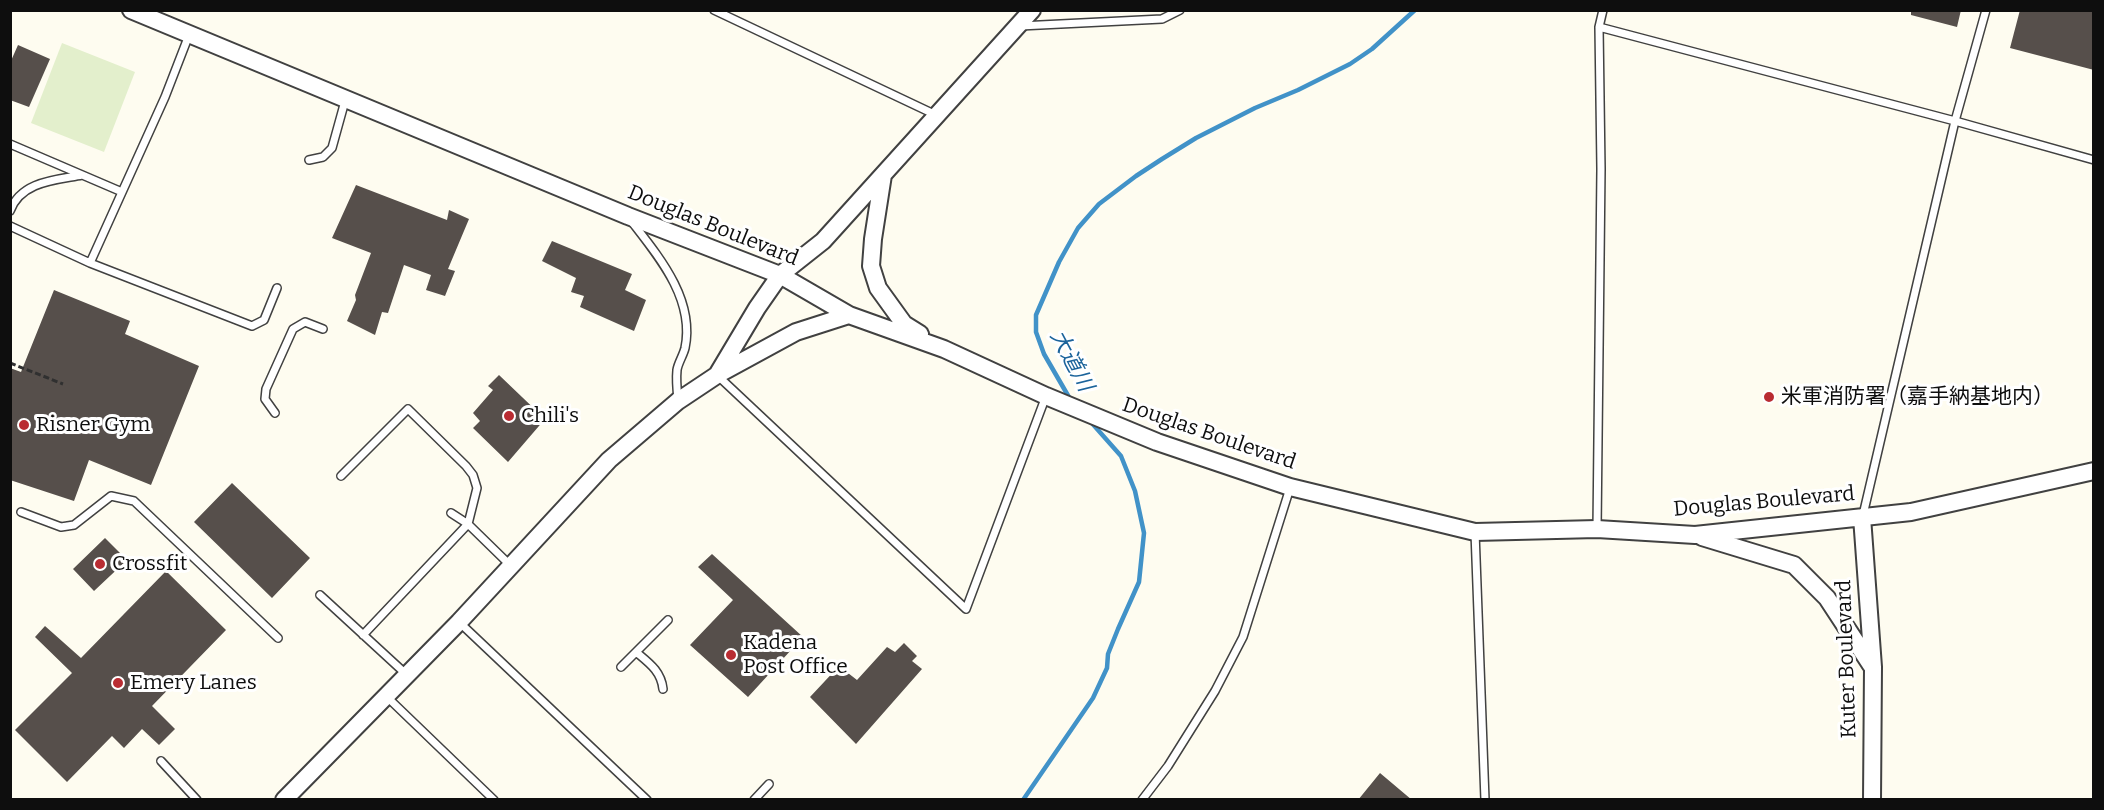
<!DOCTYPE html>
<html>
<head>
<meta charset="utf-8">
<style>
	body { margin:0 }
	#map { position:relative; width:2104px; height:810px; overflow:hidden; background:#fefcf0; font-family:Bitter,serif }
	canvas { display:block }
	.frame { position:absolute; inset:0; border:12px solid #0e0e0e; pointer-events:none }
</style>
</head>
<body>
<div id="map">
<canvas width="2104" height="810"></canvas>
<div class="frame"></div>
</div>
<script>
const context = document.querySelector('canvas').getContext('2d');
context.lineJoin = 'round';
function paint(path, color) {
  context.fillStyle = color;
  context.fill(path, 'evenodd');
}
function stroke(path, color, width, dash) {
  context.strokeStyle = color;
  context.lineWidth = width;
  context.lineCap = dash ? 'butt' : 'round';
  context.setLineDash(dash || []);
  context.stroke(path);
}
function write(font, color, halo, rows, align = 'center') {
  context.font = font + ' Bitter,"Noto Sans JP",serif';
  context.lineWidth = 6;
  context.setLineDash([]);
  context.textBaseline = 'middle';
  context.strokeStyle = halo;
  context.fillStyle = color;
  for (const [text, x, y, turn = 0] of rows) {
    context.save();
    context.translate(x, y);
    context.rotate((+turn || 0) * Math.PI / 180);
    context.textAlign = isNaN(turn) ? turn : align;
    if (halo) context.strokeText(text, 0, 0);
    context.fillText(text, 0, 0);
    context.restore();
  }
}
paint(new Path2D(`
	M 62,43 L 135,72 L 104,152 L 31,123 Z`), '#e3efcc');
stroke(new Path2D(`
	M 1070,399 L 1044,354 L 1036,332 L 1036,315 L 1059,262 L 1078,228 L 1099,204 L 1136,176 L 1162,159 L 1196,138 L 1255,108 L 1298,90 L 1350,64 L 1372,49 L 1415,10
	M 1023,800 L 1093,698 L 1107,668 L 1108,654 L 1118,629 L 1139,582 L 1144,533 L 1135,491 L 1121,456 L 1090,421`), '#4192c8', 4.5);
paint(new Path2D(`
	M 1911,10 L 1961,10 L 1957,27 L 1911,15 Z
	M 2020,10 L 2094,10 L 2094,70 L 2010,48 Z
	M 18,45 L 50,59 L 29,107 L 10,100 L 10,63 Z
	M 356,185 L 447,220 L 449,210 L 469,219 L 448,269 L 455,271 L 445,296 L 426,290 L 431,275 L 404,265 L 388,313 L 382,312 L 375,335 L 347,321 L 356,300 L 355,295 L 371,253 L 332,238 Z
	M 552,241 L 632,274 L 625,290 L 646,300 L 634,331 L 580,307 L 584,296 L 571,292 L 576,278 L 542,261 Z
	M 54,290 L 130,321 L 125,334 L 199,366 L 151,485 L 89,460 L 74,501 L 10,480 L 10,368 L 21,372 Z
	M 499,375 L 545,419 L 508,462 L 473,428 L 480,421 L 473,413 L 493,390 L 488,386 Z
	M 232,483 L 310,558 L 272,598 L 194,522 Z
	M 105,538 L 127,560 L 94,591 L 73,569 Z
	M 712,554 L 803,637 L 748,697 L 690,645 L 733,600 L 698,567 Z
	M 166,571 L 226,630 L 152,706 L 175,729 L 159,745 L 142,729 L 124,748 L 112,736 L 67,782 L 15,730 L 72,673 L 35,637 L 45,626 L 81,658 Z
	M 904,643 L 917,656 L 912,661 L 922,669 L 856,744 L 810,697 L 839,666 L 857,680 L 887,647 L 895,652 Z
	M 1380,773 L 1412,800 L 1358,800 Z`), '#564f4b');
const service = new Path2D(`
	M 714,10 L 936,115
	M 1020,26 L 1162,19 L 1180,10
	M 1599,27 L 1955,121 L 2094,160
	M 10,144 L 122,192
	M 309,160 L 323,157 L 332,148 L 345,101
	M 10,211 C 21,181 56,180 82,175
	M 632,222 C 660,258 695,300 685,348 C 683,356 678,363 677,370 C 676,380 677,390 678,399
	M 10,226 L 90,263 L 252,326 L 264,320 L 277,288
	M 90,263 L 165,97 L 189,35
	M 718,376 L 966,609 L 1046,396
	M 275,413 L 265,399 L 266,389 L 293,329 L 305,322 L 323,329
	M 341,476 L 408,409 L 466,466 L 473,475 L 477,488 L 468,524 L 363,635
	M 21,512 L 61,527 L 74,525 L 111,496 L 134,501 L 278,638
	M 451,513 L 468,524 L 511,566
	M 1863,515 L 1955,121 L 1986,10
	M 1597,529 L 1601,169 L 1599,27 L 1603,10
	M 1475,532 L 1485,800
	M 320,595 L 407,675
	M 459,622 L 647,800
	M 636,652 C 649,663 661,671 663,689
	M 621,667 L 668,620
	M 386,696 L 494,800
	M 161,761 L 197,800
	M 754,800 L 769,784
	M 1142,800 L 1168,766 L 1215,691 L 1243,637 L 1290,488`);
const tertiary = new Path2D(`
	M 131,10 L 628,216 L 780,275 L 849,315 L 944,349 L 1046,396 L 1157,442 L 1290,487 L 1475,532 L 1597,529 L 1695,535 L 1911,512 L 2094,471
	M 883,175 L 873,239 L 871,266 L 878,288 L 904,324 L 920,334
	M 717,375 L 757,308 L 780,275 L 823,241 L 1032,10
	M 1862,517 L 1873,667 L 1872,800
	M 1702,537 L 1794,565 L 1827,598 L 1871,665
	M 284,800 L 459,622 L 609,460 L 678,401 L 717,375 L 796,332 L 849,315`);
stroke(service, '#414141', 10);
stroke(tertiary, '#414141', 20);
stroke(new Path2D(`
	M 10,363 L 63,384`), '#303030', 3, [6, 3]);
stroke(service, '#fff', 7);
stroke(tertiary, '#fff', 16);
for (const [x, y, r, color] of [
	[1769,397,6,"#b92c32"],
	[509,416,6,"#b92c32"],
	[24,425,6,"#b92c32"],
	[100,564,6,"#b92c32"],
	[731,655,6,"#b92c32"],
	[118,683,6,"#b92c32"]
]) {
  const dot = new Path2D();
  dot.arc(x, y, r, 0, 2 * Math.PI);
  context.fillStyle = color;
  context.fill(dot);
  stroke(dot, '#fff', 2);
}
write('21px', '#0e0e0e', '#fff', [
	["Douglas Boulevard",713,226,22],
	["Douglas Boulevard",1209,434,19],
	["Douglas Boulevard",1764,502,-5],
	["Kuter Boulevard",1847,659,-92]
]);
write('21px', '#0e0e0e', '#fff', [
	["米軍消防署（嘉手納基地内）",1781,397],
	["Chili's",521,416],
	["Risner Gym",36,425],
	["Crossfit",112,564],
	["Kadena",743,643],
	["Post Office",743,667],
	["Emery Lanes",130,683]
], 'left');
write('italic 22px', '#1c649b', '#fff', [
	["大道川",1071,361,62]
]);
</script>
</body>
</html>
